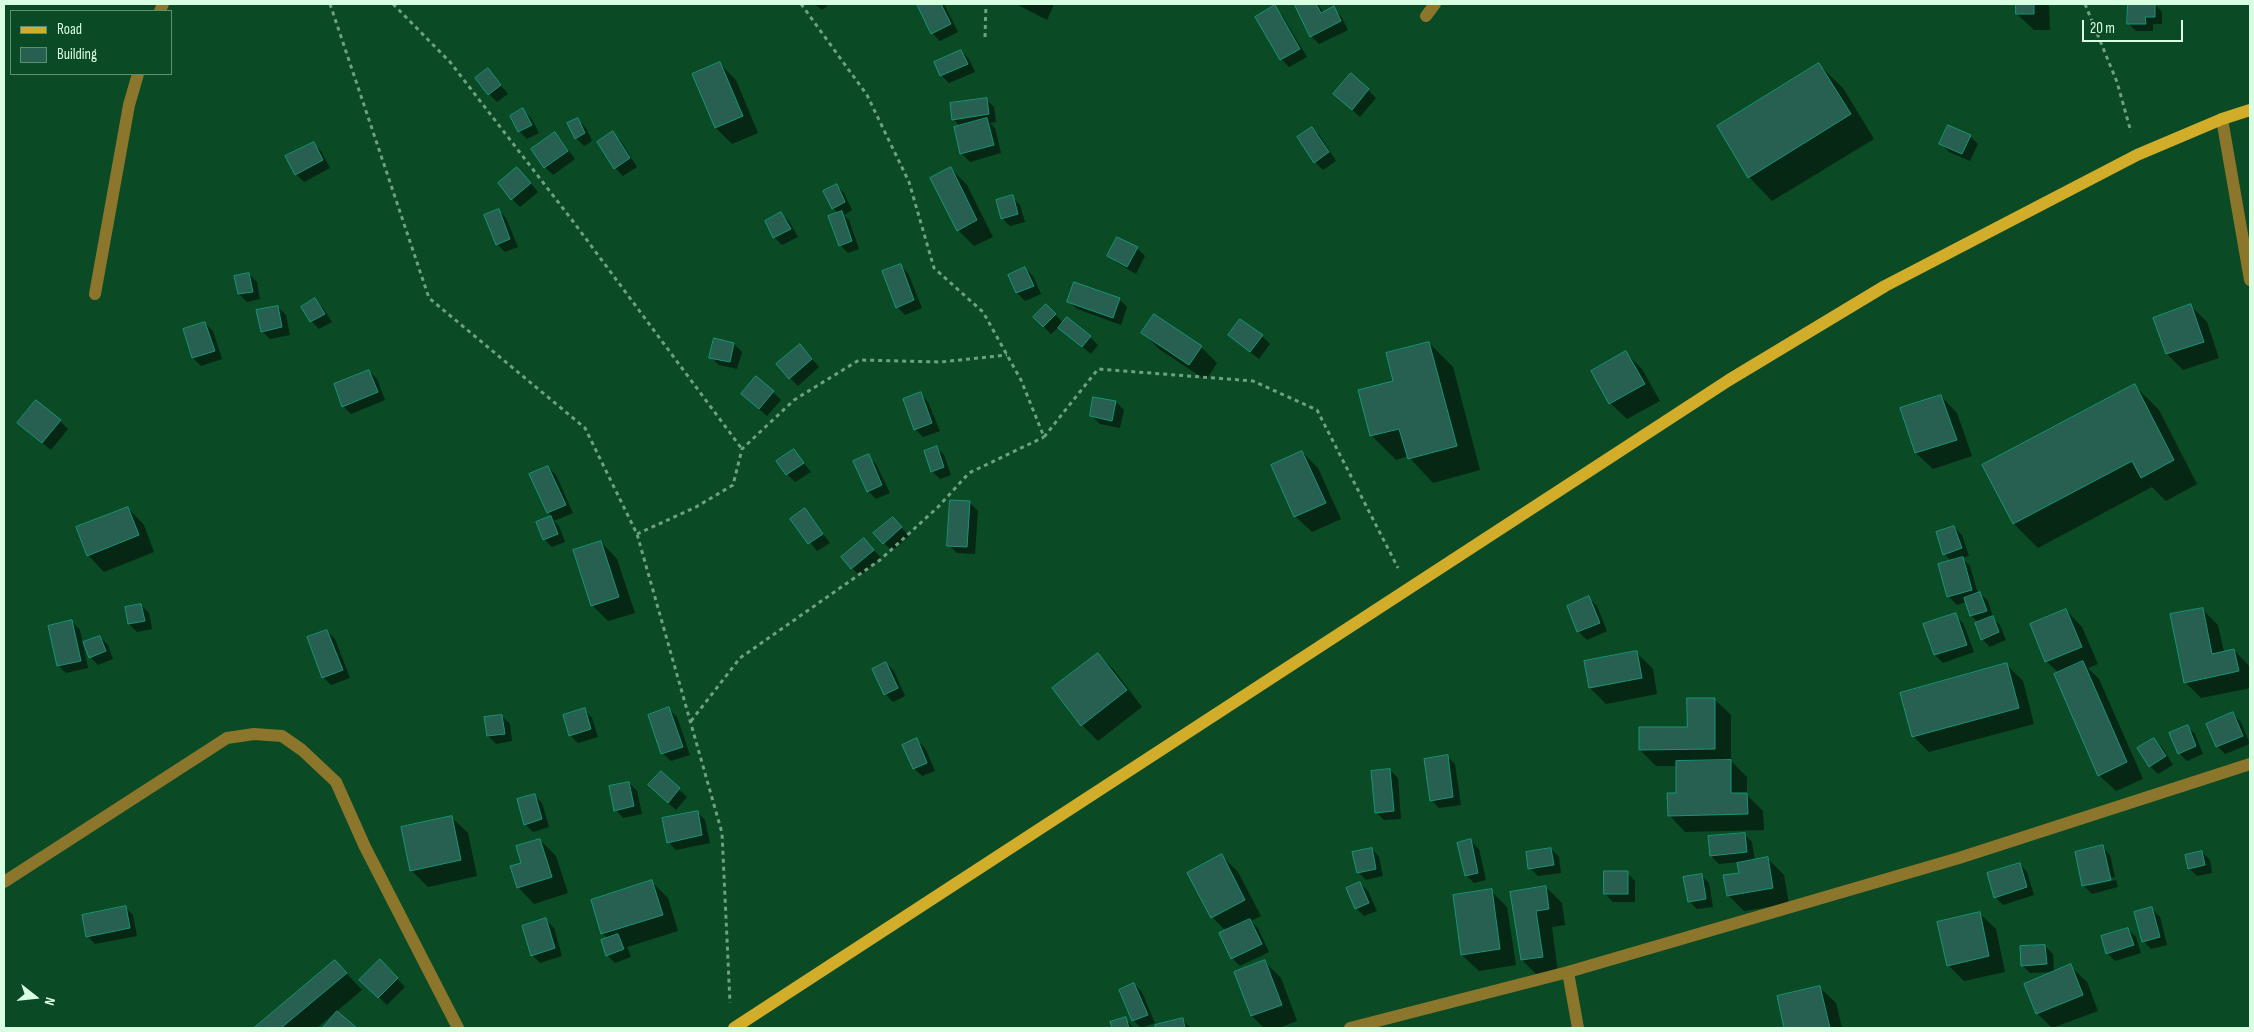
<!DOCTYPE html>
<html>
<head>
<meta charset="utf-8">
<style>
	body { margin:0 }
	#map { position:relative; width:2254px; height:1032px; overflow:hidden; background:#0a4a25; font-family:"Sofia Sans Condensed",sans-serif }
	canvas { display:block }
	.frame { position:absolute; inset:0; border:5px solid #d9ffe2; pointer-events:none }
	.legend { position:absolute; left:10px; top:10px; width:162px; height:65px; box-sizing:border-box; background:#0a4a25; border:1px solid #5d9271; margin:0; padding:6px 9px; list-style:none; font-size:15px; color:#d9ffe2 }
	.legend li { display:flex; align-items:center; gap:10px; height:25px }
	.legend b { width:25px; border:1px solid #5d9271 }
	.north { position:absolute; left:10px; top:972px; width:50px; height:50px; -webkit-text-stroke:4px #0a4a25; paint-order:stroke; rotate:106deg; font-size:14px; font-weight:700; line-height:20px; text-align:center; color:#d9ffe2 }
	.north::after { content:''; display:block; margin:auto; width:18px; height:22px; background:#d9ffe2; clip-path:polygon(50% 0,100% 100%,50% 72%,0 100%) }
	.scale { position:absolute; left:2082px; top:20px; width:101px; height:22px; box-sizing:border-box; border:2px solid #d9ffe2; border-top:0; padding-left:6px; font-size:15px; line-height:18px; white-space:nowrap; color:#d9ffe2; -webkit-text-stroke:4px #0a4a25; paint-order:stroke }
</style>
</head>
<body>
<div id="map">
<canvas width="2254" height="1032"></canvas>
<div class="frame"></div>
<ul class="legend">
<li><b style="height:6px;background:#d1ad29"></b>Road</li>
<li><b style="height:14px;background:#276050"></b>Building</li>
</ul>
<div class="north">N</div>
<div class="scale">20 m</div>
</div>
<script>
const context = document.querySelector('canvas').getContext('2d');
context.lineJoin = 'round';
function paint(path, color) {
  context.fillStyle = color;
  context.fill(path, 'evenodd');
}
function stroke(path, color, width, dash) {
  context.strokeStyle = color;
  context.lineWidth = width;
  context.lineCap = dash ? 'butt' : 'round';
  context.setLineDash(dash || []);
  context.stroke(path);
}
paint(new Path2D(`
	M 815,4 L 829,4 L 822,10 Z
	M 921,4 L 944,4 L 958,32 L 940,41 L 932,33 L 918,5 Z
	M 1016,4 L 1054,4 L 1047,20 Z
	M 1301,4 L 1318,4 L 1324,13 L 1333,8 L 1341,16 L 1348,30 L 1319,44 L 1311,36 L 1296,6 Z
	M 2017,4 L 2049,4 L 2050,30 L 2034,30 L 2017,14 Z
	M 2129,4 L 2154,4 L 2162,12 L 2162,24 L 2153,24 L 2153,31 L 2136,31 L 2128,23 Z
	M 1274,7 L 1282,15 L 1307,57 L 1289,67 L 1281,59 Z
	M 961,51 L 969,59 L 975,72 L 949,83 L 941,75 Z
	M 719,63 L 736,80 L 758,133 L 732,144 L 716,128 Z
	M 1819,65 L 1843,88 L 1874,139 L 1772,201 L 1749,177 Z
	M 488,70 L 508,94 L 497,102 L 489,94 Z
	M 1368,90 L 1376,98 L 1360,117 L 1343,102 Z
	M 986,99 L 994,107 L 996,122 L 990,123 L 995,128 L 1001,153 L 970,162 L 962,154 L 961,127 L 953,119 Z
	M 523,110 L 531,118 L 539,133 L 527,139 L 519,131 Z
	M 578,120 L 586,128 L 592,141 L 584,146 L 576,138 Z
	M 1312,128 L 1320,136 L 1336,161 L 1323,170 L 1315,162 Z
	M 555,133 L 575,159 L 553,175 L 545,167 Z
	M 613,133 L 621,141 L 637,167 L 623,176 L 615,168 Z
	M 1970,136 L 1978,144 L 1970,161 L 1949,152 L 1941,144 Z
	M 313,143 L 321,151 L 330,168 L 304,182 L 296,174 Z
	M 951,169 L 967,185 L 993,237 L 974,246 L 958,230 Z
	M 525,176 L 538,192 L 520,207 L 512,199 Z
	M 836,185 L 844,193 L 852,210 L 844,215 L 849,220 L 859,249 L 848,253 L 840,245 L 838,213 L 833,208 Z
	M 1012,197 L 1020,205 L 1025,222 L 1010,226 L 1002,218 Z
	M 498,210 L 506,218 L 518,247 L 505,252 L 497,244 Z
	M 781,214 L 789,221 L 798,237 L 782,245 L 774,237 Z
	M 1137,248 L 1145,256 L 1136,274 L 1117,263 L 1109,255 Z
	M 900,265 L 908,273 L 922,308 L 905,315 L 897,307 Z
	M 1025,268 L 1033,276 L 1041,294 L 1025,301 L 1017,293 L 1010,275 Z
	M 249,274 L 257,282 L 260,299 L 247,302 L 239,294 Z
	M 1119,299 L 1127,307 L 1121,325 L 1077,309 L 1069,302 Z
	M 315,300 L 323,308 L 332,322 L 319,329 L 311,321 L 303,307 Z
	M 2191,306 L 2207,322 L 2219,358 L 2183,370 L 2167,354 L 2154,318 Z
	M 278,307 L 286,315 L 290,335 L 270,339 L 262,331 Z
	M 1054,313 L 1063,323 L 1090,337 L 1098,345 L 1091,354 L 1059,327 L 1051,334 L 1034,317 Z
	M 205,323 L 213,331 L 222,359 L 201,366 L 193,358 L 184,330 Z
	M 1143,333 L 1201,347 L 1217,363 L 1206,380 L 1159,349 Z
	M 1230,335 L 1262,336 L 1270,344 L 1259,359 Z
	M 715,340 L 734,344 L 742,352 L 737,369 L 719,365 L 711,357 Z
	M 1429,343 L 1453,367 L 1480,470 L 1433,483 L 1408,456 L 1396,460 L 1372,436 L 1360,391 L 1395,382 Z
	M 807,353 L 819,367 L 798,386 L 790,378 Z
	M 1626,353 L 1642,369 L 1660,401 L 1627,419 L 1610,403 Z
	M 369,371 L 377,379 L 385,400 L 351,414 L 343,406 Z
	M 2135,386 L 2159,410 L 2197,484 L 2166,501 L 2152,487 L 2038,548 L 2014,524 L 1984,466 Z
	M 773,392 L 781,400 L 767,416 L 751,402 Z
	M 920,394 L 928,402 L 940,431 L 923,437 L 915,429 Z
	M 1941,396 L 1957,413 L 1972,456 L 1933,469 L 1916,453 L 1902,409 Z
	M 1116,402 L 1124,410 L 1120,428 L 1100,424 L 1092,416 Z
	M 60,421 L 68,429 L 51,450 L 18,423 Z
	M 936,447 L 944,455 L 951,475 L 940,479 L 932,471 Z
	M 794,451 L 811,472 L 795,482 L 787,474 Z
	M 1302,452 L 1318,468 L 1341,519 L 1312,532 L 1295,516 Z
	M 868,456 L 876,464 L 890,493 L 876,499 L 868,491 Z
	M 548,467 L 556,475 L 573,513 L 554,521 L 559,526 L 565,542 L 552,547 L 544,539 L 538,523 L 552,517 L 548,512 Z
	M 970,503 L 978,511 L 975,554 L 957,553 L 949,545 Z
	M 128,508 L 144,525 L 154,552 L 104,572 L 88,555 Z
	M 805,510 L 830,543 L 817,551 L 792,519 Z
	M 900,526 L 909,536 L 892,551 L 875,534 Z
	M 1954,527 L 1962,535 L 1969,556 L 1962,558 L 1970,566 L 1978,594 L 1980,593 L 1988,601 L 1994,619 L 2000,625 L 2006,640 L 1990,647 L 1982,639 L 1978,623 L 1971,615 L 1966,602 L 1957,605 L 1949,597 L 1939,565 L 1952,561 L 1944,554 Z
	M 864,539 L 881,558 L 860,576 L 842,558 Z
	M 601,542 L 617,559 L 635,613 L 608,621 L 592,605 Z
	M 1589,598 L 1597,606 L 1607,631 L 1587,640 L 1579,632 L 1568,606 Z
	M 141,605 L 149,613 L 152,629 L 137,632 L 129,624 Z
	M 2202,609 L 2218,625 L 2224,652 L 2234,650 L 2250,667 L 2250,688 L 2201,698 L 2185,682 Z
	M 2066,610 L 2082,627 L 2098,664 L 2088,668 L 2099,679 L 2143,779 L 2116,791 L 2099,775 L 2059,673 L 2046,661 Z
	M 1955,615 L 1963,623 L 1974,652 L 1943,663 L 1935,655 L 1925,625 Z
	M 72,622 L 80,630 L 88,668 L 66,673 L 58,665 Z
	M 327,631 L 335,639 L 350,678 L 331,685 L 323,677 Z
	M 100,637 L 108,645 L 113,659 L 98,665 L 90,657 Z
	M 1636,652 L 1653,669 L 1657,694 L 1606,704 L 1590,688 Z
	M 1098,654 L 1114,670 L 1142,707 L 1098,741 L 1082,725 L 1054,688 Z
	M 886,663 L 894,671 L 905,696 L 893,702 L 885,694 Z
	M 2007,665 L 2023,681 L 2034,724 L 1929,752 L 1913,736 Z
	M 1714,699 L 1731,715 L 1731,761 L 1747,777 L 1747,795 L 1763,811 L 1764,830 L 1685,832 L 1669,815 L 1678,794 L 1677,766 L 1656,766 L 1640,750 L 1689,728 Z
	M 669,709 L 677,717 L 690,755 L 671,761 L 663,754 Z
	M 585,710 L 592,718 L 598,737 L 578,743 L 570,735 Z
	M 2233,714 L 2241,722 L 2250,744 L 2225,754 L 2217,746 Z
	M 502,716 L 510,724 L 512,741 L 496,744 L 488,736 Z
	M 2187,726 L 2195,734 L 2203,754 L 2187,761 L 2179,753 Z
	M 2154,739 L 2162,747 L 2173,765 L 2158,774 L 2150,766 Z
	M 917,740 L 925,748 L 935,771 L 922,776 L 914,768 Z
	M 1447,756 L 1455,764 L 1461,805 L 1439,808 L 1431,800 Z
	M 1390,770 L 1398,778 L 1401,819 L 1384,820 L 1376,812 Z
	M 661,773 L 687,797 L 676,810 L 657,793 Z
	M 629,783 L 637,791 L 642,814 L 623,818 L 616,810 Z
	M 534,795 L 542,803 L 549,827 L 533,832 L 525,824 Z
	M 697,812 L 705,820 L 710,843 L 676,850 L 668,842 Z
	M 451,817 L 468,833 L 477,876 L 428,887 L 411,870 Z
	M 1744,834 L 1752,842 L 1755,861 L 1768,859 L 1784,875 L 1789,904 L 1744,911 L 1728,895 L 1740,874 L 1738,862 L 1719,864 L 1711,856 L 1709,837 Z
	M 540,840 L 556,856 L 568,893 L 534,904 L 518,887 L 522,864 Z
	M 1471,841 L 1479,849 L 1486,880 L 1474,883 L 1466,875 Z
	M 2103,847 L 2110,855 L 2115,877 L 2088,884 L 2088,886 L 2116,880 L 2118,887 L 2092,894 L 2084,886 L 2076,853 Z
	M 1372,849 L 1379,857 L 1383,876 L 1366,880 L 1358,872 Z
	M 1551,849 L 1559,857 L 1561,873 L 1538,876 L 1530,868 Z
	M 2202,852 L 2210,860 L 2212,873 L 2197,876 L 2189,868 Z
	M 1221,855 L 1238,872 L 1261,916 L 1251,921 L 1258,928 L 1269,952 L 1240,966 L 1232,958 L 1226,931 L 1212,917 Z
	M 2020,864 L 2027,872 L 2034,895 L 2003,905 L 1995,897 Z
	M 1627,873 L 1635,881 L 1635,902 L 1613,902 L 1605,894 Z
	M 1701,875 L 1709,883 L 1713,907 L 1697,909 L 1689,901 Z
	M 652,882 L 668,898 L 678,931 L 627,947 L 631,957 L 615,963 L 607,955 L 608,939 L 602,933 Z
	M 1360,883 L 1368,891 L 1377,911 L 1364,916 L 1356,908 Z
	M 1546,887 L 1562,903 L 1565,925 L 1552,927 L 1558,973 L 1538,976 L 1522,960 L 1511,893 Z
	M 1491,891 L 1507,907 L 1516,965 L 1479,971 L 1462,955 Z
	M 125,907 L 133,915 L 137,936 L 95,944 L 87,936 Z
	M 2152,909 L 2160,917 L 2167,945 L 2151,949 L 2143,941 Z
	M 1979,913 L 1996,929 L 2005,972 L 1964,981 L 1948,965 Z
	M 546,920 L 554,928 L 562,956 L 540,963 L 532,955 Z
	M 2128,929 L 2136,937 L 2141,953 L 2115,961 L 2107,953 Z
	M 2045,946 L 2053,954 L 2054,972 L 2030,973 L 2022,965 Z
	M 335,961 L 362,990 L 317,1028 L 256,1028 Z
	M 380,961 L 405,987 L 387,1005 L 361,980 Z
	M 1265,962 L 1281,978 L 1297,1021 L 1279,1028 L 1264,1028 L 1252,1016 L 1236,973 Z
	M 2070,966 L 2087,982 L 2098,1011 L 2052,1028 L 2037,1013 Z
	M 1134,984 L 1142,992 L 1155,1023 L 1141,1028 L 1133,1020 Z
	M 1819,987 L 1836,1003 L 1842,1028 L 1785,1028 L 1778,997 Z
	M 1125,1019 L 1134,1028 L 1113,1028 L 1111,1023 Z
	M 1182,1019 L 1191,1028 L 1157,1028 L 1156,1026 Z`), '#0007');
const building = new Path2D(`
	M 919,4 L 941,4 L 951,24 L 931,34 L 917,5 Z
	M 1299,4 L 1316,4 L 1321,13 L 1334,6 L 1341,21 L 1310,37 L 1295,6 Z
	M 2016,4 L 2034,4 L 2034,14 L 2016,14 Z
	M 2128,4 L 2155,4 L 2155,17 L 2145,17 L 2146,24 L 2127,24 Z
	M 1275,5 L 1300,49 L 1280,60 L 1255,17 Z
	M 961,50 L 968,64 L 940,76 L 934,62 Z
	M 720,62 L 743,116 L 715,128 L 692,74 Z
	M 1819,63 L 1851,114 L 1748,178 L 1717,126 Z
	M 488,68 L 501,85 L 488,95 L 475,78 Z
	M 1351,73 L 1369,89 L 1352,110 L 1333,94 Z
	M 987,98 L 989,114 L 952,120 L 950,103 Z
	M 523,108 L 532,125 L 518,132 L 510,116 Z
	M 578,118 L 585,133 L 575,139 L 567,123 Z
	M 987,118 L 994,145 L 960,154 L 954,127 Z
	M 1948,125 L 1971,135 L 1962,154 L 1939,144 Z
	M 1312,127 L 1329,152 L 1314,163 L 1297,137 Z
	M 613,131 L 630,158 L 614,169 L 597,142 Z
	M 555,132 L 568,151 L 544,168 L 531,149 Z
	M 314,142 L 323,160 L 295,175 L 285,156 Z
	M 517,167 L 531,183 L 511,200 L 498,183 Z
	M 951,167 L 977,220 L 957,231 L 930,178 Z
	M 837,184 L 845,202 L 832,209 L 823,191 Z
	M 1013,195 L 1018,214 L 1001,219 L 996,200 Z
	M 499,209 L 510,239 L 496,245 L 484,215 Z
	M 842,211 L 852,241 L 839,246 L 828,216 Z
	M 781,212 L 791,229 L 773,238 L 765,221 Z
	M 1117,237 L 1138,247 L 1127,267 L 1107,256 Z
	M 901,264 L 914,300 L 896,308 L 882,271 Z
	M 1025,267 L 1034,286 L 1016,293 L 1008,275 Z
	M 249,273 L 253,292 L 238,294 L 234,276 Z
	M 1074,282 L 1120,298 L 1113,318 L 1067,302 Z
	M 315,298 L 325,314 L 310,322 L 301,307 Z
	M 1046,304 L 1056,314 L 1043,327 L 1033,317 Z
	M 2191,304 L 2204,342 L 2166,354 L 2153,318 Z
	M 278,306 L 282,327 L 261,332 L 256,310 Z
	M 1154,314 L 1202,346 L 1189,365 L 1141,333 Z
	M 1067,317 L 1091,336 L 1082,347 L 1058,328 Z
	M 1240,319 L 1263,335 L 1250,352 L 1228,335 Z
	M 205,322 L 215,351 L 192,358 L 183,329 Z
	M 714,338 L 734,343 L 730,362 L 709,358 Z
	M 1429,342 L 1457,446 L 1408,459 L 1399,429 L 1370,436 L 1358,390 L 1393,381 L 1386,353 Z
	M 800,344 L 812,359 L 789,379 L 776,364 Z
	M 1626,351 L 1645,384 L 1609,404 L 1591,371 Z
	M 369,370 L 378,392 L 342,407 L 334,384 Z
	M 756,376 L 774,391 L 759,409 L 741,394 Z
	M 2135,384 L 2174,460 L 2141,478 L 2132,461 L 2013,524 L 1982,465 Z
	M 921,392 L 932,423 L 914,430 L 903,399 Z
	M 1941,395 L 1957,440 L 1915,453 L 1900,408 Z
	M 1093,397 L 1116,401 L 1112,421 L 1090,416 Z
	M 36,400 L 61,420 L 42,443 L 17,423 Z
	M 937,446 L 944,467 L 931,472 L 924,451 Z
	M 794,449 L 804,463 L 786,475 L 776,461 Z
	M 1302,451 L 1326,503 L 1294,517 L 1271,465 Z
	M 869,454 L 882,485 L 867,492 L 853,461 Z
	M 548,466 L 566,505 L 547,513 L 529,474 Z
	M 950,500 L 970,501 L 967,547 L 947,546 Z
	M 128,507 L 139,535 L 87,556 L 76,527 Z
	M 805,508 L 823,534 L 808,544 L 790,519 Z
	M 551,516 L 558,534 L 543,540 L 536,522 Z
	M 893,517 L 902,527 L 883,544 L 873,533 Z
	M 1954,526 L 1962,548 L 1943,555 L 1936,532 Z
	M 864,538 L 874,550 L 851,569 L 841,557 Z
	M 601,541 L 619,597 L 591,606 L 573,550 Z
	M 1963,557 L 1972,590 L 1947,597 L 1938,564 Z
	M 1980,592 L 1987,611 L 1970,616 L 1964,598 Z
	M 1589,596 L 1600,623 L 1577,632 L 1567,606 Z
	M 141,604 L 145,621 L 128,624 L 125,607 Z
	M 2203,608 L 2212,654 L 2234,649 L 2239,671 L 2184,683 L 2170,614 Z
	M 2066,609 L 2082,647 L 2045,662 L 2030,624 Z
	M 1956,613 L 1967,645 L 1934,655 L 1923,624 Z
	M 1993,616 L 1999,632 L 1981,640 L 1975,623 Z
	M 72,620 L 81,661 L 57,666 L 48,626 Z
	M 327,630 L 343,670 L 322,678 L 307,637 Z
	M 100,636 L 106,651 L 89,658 L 83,642 Z
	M 1637,651 L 1642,678 L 1589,688 L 1584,661 Z
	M 1098,653 L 1127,690 L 1081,726 L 1052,688 Z
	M 2083,661 L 2127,762 L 2098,776 L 2054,674 Z
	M 886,662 L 898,688 L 884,695 L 872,669 Z
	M 2007,663 L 2019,708 L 1912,737 L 1900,693 Z
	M 1687,698 L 1715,698 L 1715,749 L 1639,750 L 1639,727 L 1687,727 Z
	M 669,707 L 683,747 L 661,754 L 648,715 Z
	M 585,708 L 591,729 L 569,736 L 563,715 Z
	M 2233,712 L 2243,736 L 2216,747 L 2206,724 Z
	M 502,715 L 505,734 L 487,736 L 484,717 Z
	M 2188,725 L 2196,746 L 2178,754 L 2169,733 Z
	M 917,738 L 927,763 L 913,769 L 902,745 Z
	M 2154,738 L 2166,756 L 2149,767 L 2137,748 Z
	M 1448,755 L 1453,797 L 1430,801 L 1424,759 Z
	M 1731,760 L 1731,793 L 1747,793 L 1748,814 L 1668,816 L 1667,793 L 1676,793 L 1676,761 Z
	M 1390,769 L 1394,811 L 1375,813 L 1371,771 Z
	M 661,771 L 680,788 L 668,803 L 648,785 Z
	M 629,782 L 634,806 L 614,811 L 609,786 Z
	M 535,794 L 542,819 L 524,825 L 517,799 Z
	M 698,811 L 702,835 L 667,843 L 662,818 Z
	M 452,816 L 461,860 L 410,871 L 401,827 Z
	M 1745,833 L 1747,852 L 1710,856 L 1708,836 Z
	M 540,839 L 552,877 L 517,888 L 510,866 L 521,863 L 516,846 Z
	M 1471,839 L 1478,873 L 1465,876 L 1457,843 Z
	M 2103,845 L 2111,880 L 2082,886 L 2075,852 Z
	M 1372,848 L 1376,869 L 1357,873 L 1352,852 Z
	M 1551,848 L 1554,865 L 1528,869 L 1526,852 Z
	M 2202,851 L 2205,865 L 2188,869 L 2185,855 Z
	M 1222,854 L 1245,900 L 1211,918 L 1187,873 Z
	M 1768,857 L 1773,888 L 1727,896 L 1723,875 L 1739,873 L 1737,863 Z
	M 2020,863 L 2027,887 L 1994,898 L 1987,873 Z
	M 1604,871 L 1628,871 L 1628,894 L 1604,894 Z
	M 1702,874 L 1706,899 L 1688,902 L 1683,877 Z
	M 652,880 L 663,915 L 601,934 L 591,900 Z
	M 1360,882 L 1369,903 L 1355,909 L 1346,888 Z
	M 1546,886 L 1549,909 L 1536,911 L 1543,957 L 1521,960 L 1510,892 Z
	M 1492,889 L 1500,949 L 1461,955 L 1453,895 Z
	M 126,906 L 130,928 L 86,937 L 82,915 Z
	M 2152,907 L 2160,937 L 2142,942 L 2134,912 Z
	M 1980,912 L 1989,956 L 1947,966 L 1937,922 Z
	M 546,918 L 555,948 L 531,956 L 522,926 Z
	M 1250,919 L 1262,944 L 1231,959 L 1219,933 Z
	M 2128,928 L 2134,945 L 2106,954 L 2101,936 Z
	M 618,934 L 624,949 L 606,956 L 601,940 Z
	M 2045,945 L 2047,964 L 2021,966 L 2020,946 Z
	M 380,959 L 398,978 L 378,998 L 359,980 Z
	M 335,960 L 347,973 L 281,1028 L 254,1028 Z
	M 1265,960 L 1282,1005 L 1251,1016 L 1234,972 Z
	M 2071,964 L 2083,995 L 2036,1014 L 2024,984 Z
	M 1134,983 L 1148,1015 L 1132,1021 L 1119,990 Z
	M 1820,986 L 1830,1028 L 1784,1028 L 1777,996 Z
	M 337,1011 L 357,1028 L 323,1028 Z
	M 1126,1017 L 1129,1028 L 1112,1028 L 1110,1022 Z
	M 1183,1018 L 1185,1028 L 1155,1028 L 1155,1025 Z`);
paint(building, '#276050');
stroke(building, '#199478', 1);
stroke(new Path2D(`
	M 330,4 L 429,298 L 585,428 L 637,534 L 722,833 L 730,1003
	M 393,4 L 450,62 L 572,220 L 742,449
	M 801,4 L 867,95 L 909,182 L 934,268 L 983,312 L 1021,380 L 1044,437 L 1098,369 L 1253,381 L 1317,410 L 1398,568
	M 2085,4 L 2117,82 L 2131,132
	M 985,37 L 986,4
	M 637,534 L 696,507 L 733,485 L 742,449 L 794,400 L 859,360 L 941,362 L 1007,355
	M 691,721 L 740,658 L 880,560 L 938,507 L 969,473 L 1044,437`), '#6ea180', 3, [4, 4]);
stroke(new Path2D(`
	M 160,11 L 163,4
	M 1426,16 L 1435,4
	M 2222,119 L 2250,280
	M 95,294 L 129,105 L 138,74
	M 4,882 L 227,738 L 254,734 L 282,736 L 302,750 L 336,782 L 365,847 L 458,1028
	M 1568,972 L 1578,1028
	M 1350,1028 L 1568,972 L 1959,858 L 2250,764`), '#8c762c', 12);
stroke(new Path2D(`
	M 734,1028 L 1729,380 L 1885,286 L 2137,155 L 2222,119 L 2250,110`), '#d1ad29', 12);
</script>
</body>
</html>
